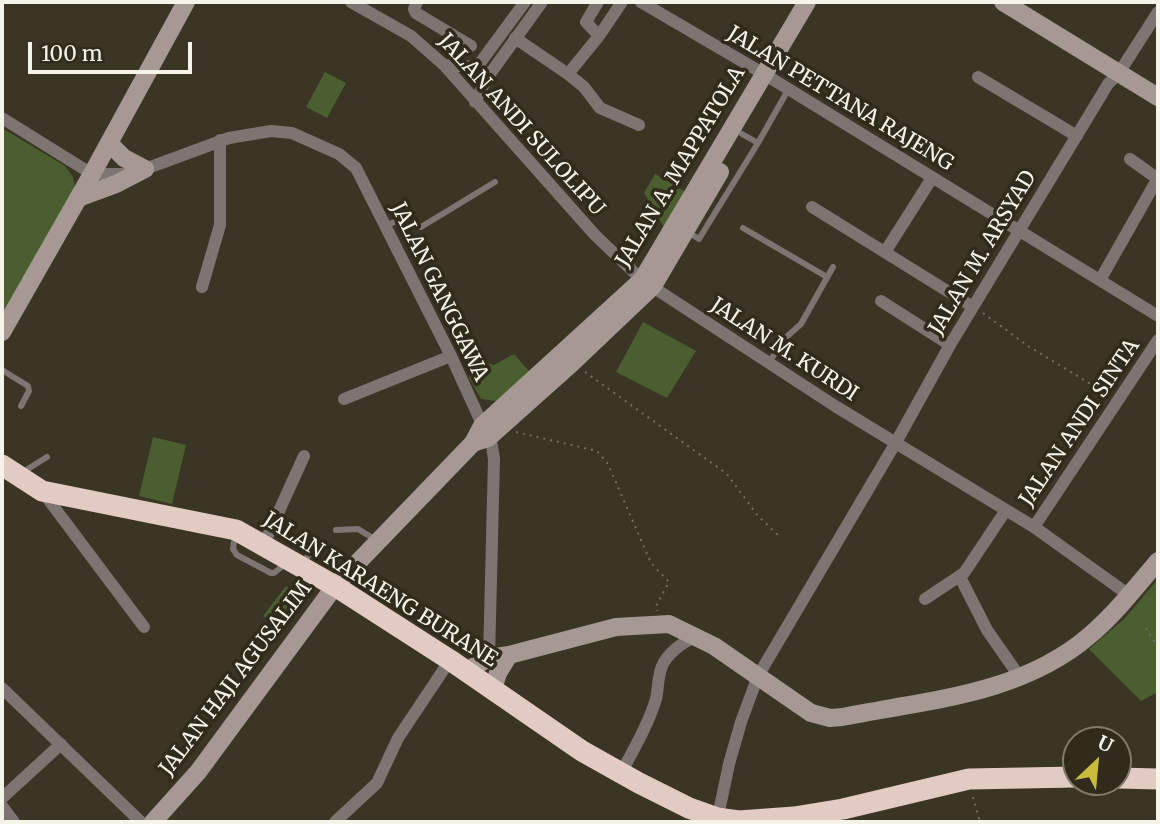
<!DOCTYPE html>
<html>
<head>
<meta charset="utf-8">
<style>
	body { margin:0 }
	#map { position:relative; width:1160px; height:824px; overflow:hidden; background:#3b3525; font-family:Merriweather,serif }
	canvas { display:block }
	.frame { position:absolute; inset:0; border:4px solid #f6f3e9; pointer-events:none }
	.north { position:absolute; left:1062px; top:726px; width:70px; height:70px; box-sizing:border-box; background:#312b1c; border:2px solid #807b6e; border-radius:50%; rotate:26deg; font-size:19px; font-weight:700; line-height:28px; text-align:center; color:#f6f3e9 }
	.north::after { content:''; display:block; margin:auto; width:24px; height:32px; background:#c9bb3b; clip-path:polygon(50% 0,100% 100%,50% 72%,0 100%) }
	.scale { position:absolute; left:28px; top:42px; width:164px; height:32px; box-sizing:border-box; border:4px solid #f6f3e9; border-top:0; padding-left:9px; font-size:21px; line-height:24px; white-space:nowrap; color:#f6f3e9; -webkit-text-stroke:5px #312b1c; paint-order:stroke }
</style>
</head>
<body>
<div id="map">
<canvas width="1160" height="824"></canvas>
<div class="frame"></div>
<div class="north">U</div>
<div class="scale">100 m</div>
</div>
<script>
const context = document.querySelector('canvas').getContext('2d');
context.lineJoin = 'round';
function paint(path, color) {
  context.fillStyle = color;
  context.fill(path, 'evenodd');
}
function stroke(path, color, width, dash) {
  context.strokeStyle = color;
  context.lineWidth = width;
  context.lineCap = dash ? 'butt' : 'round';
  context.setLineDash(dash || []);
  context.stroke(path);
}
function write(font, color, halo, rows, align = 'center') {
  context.font = font + ' Merriweather,serif';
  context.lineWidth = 7;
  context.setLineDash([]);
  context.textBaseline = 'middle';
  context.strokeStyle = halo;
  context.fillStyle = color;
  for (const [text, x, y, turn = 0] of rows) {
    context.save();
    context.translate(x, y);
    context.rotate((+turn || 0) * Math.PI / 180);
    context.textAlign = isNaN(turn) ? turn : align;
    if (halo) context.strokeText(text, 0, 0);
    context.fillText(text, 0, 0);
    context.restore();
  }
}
paint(new Path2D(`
	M 325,72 L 346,83 L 327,118 L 306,107 Z
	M 2,128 L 65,166 L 73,177 L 76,192 L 2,324 Z
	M 655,174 L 686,192 L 665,229 L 644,193 Z
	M 643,322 L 696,351 L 667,398 L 616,372 Z
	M 514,354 L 530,372 L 496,401 L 481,399 L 469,378 L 477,361 L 494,365 Z
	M 153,437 L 186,445 L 172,504 L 139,496 Z
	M 1158,579 L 1158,692 L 1141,701 L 1089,649 L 1124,619 Z
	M 286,586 L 300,596 L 277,626 L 263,616 Z`), '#4a5e30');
stroke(new Path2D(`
	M 983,313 L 1028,346 L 1107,394
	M 585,372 L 727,474 L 758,516 L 780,537
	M 516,432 L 597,451 L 608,464 L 651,563 L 669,582 L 656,606 L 657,611
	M 1146,628 L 1158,648
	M 973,797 L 980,822`), '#746f61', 2, [2, 5]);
stroke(new Path2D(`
	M 758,143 L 788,90
	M 385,226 L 399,220 L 421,227 L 495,182
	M 743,228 L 827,277
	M 686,231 L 699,239 L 758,143 L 742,134
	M 769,363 L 783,340 L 801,324 L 833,267
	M 2,370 L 28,386 L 29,391 L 21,406
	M 23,472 L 47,457
	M 336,530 L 358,529 L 376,540
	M 235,535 L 233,549 L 237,555 L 271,573 L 274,573 L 285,564
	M 302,565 L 310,553`), '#7d7571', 6);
stroke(new Path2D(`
	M 351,2 L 411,36 L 444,65 L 595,235 L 642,280 L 835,406 L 1034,527 L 1129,595
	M 417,2 L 414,9 L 416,13 L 471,46
	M 598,2 L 586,22 L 599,36 L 622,2
	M 641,2 L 764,74 L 1158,316
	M 515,38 L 568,74 L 599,36
	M 444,65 L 477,67 L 525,2
	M 568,74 L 584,87 L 600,108 L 639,125
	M 978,77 L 1077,136
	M 475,102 L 487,78 L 542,2
	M 2,118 L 92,174 L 123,174 L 145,169 L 229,138 L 271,131 L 292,133 L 339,154 L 356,168 L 451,356 L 492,446 L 494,459 L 489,658
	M 1130,159 L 1158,179
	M 812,207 L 973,307
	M 885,252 L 932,178
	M 1100,280 L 1158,178
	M 202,287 L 220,225 L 220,140
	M 881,301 L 950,345
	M 344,399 L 451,356
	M 42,491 L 144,627
	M 1034,527 L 1158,340
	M 264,544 L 304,456
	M 960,577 L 987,630 L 1019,676
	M 925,599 L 964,573 L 1006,510
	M 2,688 L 141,822
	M 621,773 C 634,749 648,725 656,699 C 659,686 657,674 664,662 C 672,650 685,640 698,637
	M 2,798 L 61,744
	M 2,806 L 14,822
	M 717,821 L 729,764 L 741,722 L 758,676 L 895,444 L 950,345 L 1108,84 L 1119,73 L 1158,12
	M 335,822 L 377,783 L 398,738 L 450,660`), '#7d7571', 12);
stroke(new Path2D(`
	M 1003,2 L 1158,97
	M 109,143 L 124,158 L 145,169
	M 78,198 L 116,184 L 145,169
	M 2,332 L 92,174 L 186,2
	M 473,443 L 488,438 L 572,363 L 653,286 L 720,172
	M 466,671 L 489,658 L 509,655 L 616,627 L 669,624 L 714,646 L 811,713 L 830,718 L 842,717 C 927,700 1020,695 1089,636 C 1115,614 1136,587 1158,561
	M 493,689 L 498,673 L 509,655
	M 153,822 L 198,772 L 335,586 L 473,443 L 482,426 L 642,280 L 807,2`), '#a69892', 18);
stroke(new Path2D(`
	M 2,465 L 42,491 L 236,530 L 335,586 L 450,660 L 582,751 L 639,783 L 689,808 L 717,818 L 739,821 L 794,817 L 843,809 L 969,779 L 1076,777
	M 1118,778 L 1158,779`), '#e1cbc2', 21);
write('21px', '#f6f3e9', '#312b1c', [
	["JALAN PETTANA RAJENG",840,99,31],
	["JALAN ANDI SULOLIPU",521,125,48],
	["JALAN A. MAPPATOLA",681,167,-59],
	["JALAN M. ARSYAD",983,253,-59],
	["JALAN GANGGAWA",439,292,64],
	["JALAN M. KURDI",784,350,33],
	["JALAN ANDI SINTA",1080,423,-56],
	["JALAN KARAENG BURANE",380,590,32],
	["JALAN HAJI AGUSALIM",236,679,-53]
]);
</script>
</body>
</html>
